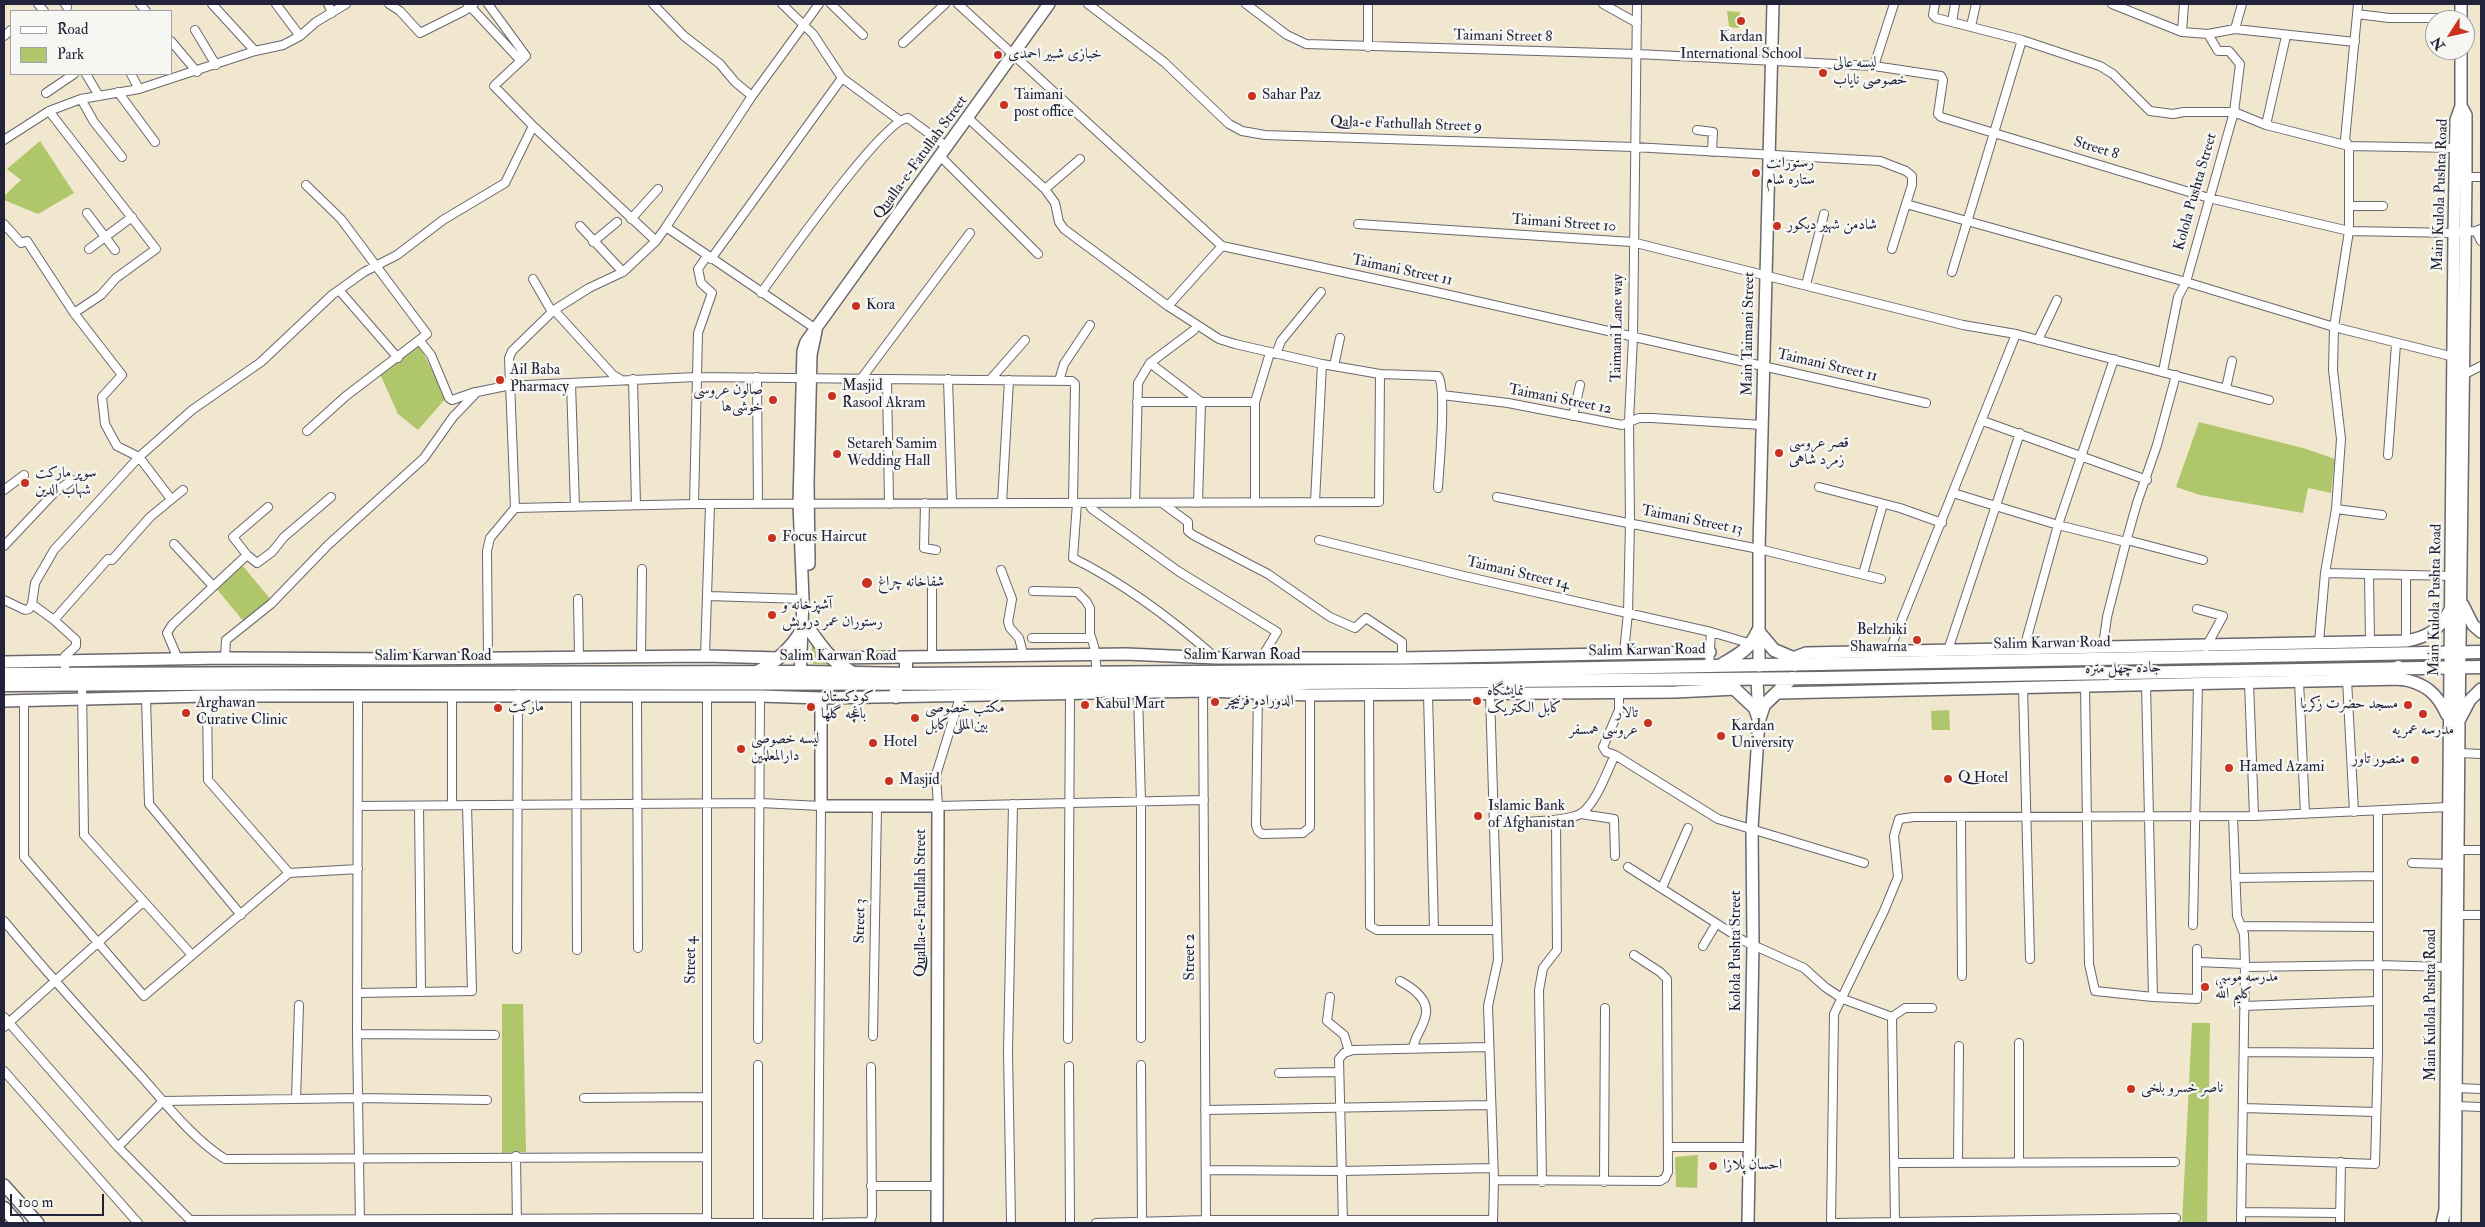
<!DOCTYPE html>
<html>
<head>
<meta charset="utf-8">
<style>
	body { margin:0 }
	#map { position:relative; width:2485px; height:1227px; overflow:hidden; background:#f1e6ce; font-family:"IM FELL Double Pica",serif }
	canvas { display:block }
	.frame { position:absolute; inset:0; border:5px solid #22223b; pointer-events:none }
	.legend { position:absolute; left:10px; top:10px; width:162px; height:65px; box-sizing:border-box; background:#f6f6f2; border:1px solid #a1a1a9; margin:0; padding:6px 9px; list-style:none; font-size:15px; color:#22223b }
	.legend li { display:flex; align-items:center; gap:10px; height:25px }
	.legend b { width:25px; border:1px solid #a1a1a9 }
	.north { position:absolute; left:2425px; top:10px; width:50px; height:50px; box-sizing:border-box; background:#f6f6f2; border:1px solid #a1a1a9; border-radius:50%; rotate:235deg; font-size:14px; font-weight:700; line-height:20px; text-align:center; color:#22223b }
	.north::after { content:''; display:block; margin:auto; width:18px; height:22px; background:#c8321e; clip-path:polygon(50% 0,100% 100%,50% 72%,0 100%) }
	.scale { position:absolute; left:10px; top:1194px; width:94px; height:22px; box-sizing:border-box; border:2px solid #22223b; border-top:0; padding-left:6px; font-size:15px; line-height:18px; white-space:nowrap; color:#22223b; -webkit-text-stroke:4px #f6f6f2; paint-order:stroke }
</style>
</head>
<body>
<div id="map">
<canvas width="2485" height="1227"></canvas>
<div class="frame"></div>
<ul class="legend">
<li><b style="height:6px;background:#fff"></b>Road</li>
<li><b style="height:14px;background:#b0c66b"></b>Park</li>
</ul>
<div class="north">N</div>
<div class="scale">100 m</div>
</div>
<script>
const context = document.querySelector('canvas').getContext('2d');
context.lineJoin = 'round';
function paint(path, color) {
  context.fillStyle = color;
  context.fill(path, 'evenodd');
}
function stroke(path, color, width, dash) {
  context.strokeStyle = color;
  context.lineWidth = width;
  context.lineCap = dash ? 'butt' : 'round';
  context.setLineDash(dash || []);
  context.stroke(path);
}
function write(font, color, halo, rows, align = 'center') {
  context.font = font + ' "IM FELL Double Pica",Amiri,serif';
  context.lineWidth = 5;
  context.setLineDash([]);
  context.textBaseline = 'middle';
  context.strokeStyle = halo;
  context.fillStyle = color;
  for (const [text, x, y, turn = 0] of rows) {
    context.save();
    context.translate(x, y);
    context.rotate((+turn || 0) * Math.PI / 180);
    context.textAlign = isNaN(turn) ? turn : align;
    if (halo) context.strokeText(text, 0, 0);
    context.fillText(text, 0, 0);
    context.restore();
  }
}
paint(new Path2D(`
	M 1727,11 L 1740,12 L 1739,28 L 1729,27 Z
	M 40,141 L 74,193 L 38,214 L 4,200 L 4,196 L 21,180 L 7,169 Z
	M 418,343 L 446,398 L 418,430 L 398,414 L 380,374 Z
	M 2199,422 L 2303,448 L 2335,459 L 2331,493 L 2308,488 L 2303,513 L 2200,495 L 2176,487 Z
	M 242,565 L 272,601 L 245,623 L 215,587 Z
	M 811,640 L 834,665 L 813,664 Z
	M 1949,710 L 1950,730 L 1932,730 L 1931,711 Z
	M 502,1004 L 523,1004 L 526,1152 L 502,1153 Z
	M 2192,1023 L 2210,1023 L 2207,1223 L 2182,1223 Z
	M 1698,1155 L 1697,1188 L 1676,1187 L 1675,1157 Z`), '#b0c66b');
const street = new Path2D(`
	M 38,4 L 44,11
	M 65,4 L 67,7
	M 140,4 L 146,11
	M 212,4 L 255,51
	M 276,4 L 300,36
	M 328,4 L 332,13
	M 389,4 L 400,11 L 420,33 L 464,11 L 474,4
	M 468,4 L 521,61
	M 653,4 L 684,36 L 720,64 L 735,82 L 752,96
	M 782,4 L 813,34 L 842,78 L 899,120
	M 831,4 L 863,35
	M 958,4 L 1222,246 L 1445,294 L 1926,403
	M 1088,4 L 1164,62 L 1229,124 L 1242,131 L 1265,135 L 1634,147 L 1880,161 L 1906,171 L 1912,176 L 1912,185 L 1906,204 L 2186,282 L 2334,327 L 2454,357
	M 1246,4 L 1287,35 L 1306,44 L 1637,54 L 1874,66 L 1941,76 L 1943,80 L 1938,114 L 1941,117 L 2209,198 L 2349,231 L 2454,233 L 2476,231 L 2481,229
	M 1603,4 L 1637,23
	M 1935,4 L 1933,15 L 1936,18 L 2022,40 L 2100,66 L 2113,74 L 2150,111 L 2173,114 L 2184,112 L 2234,112 L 2266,125 L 2349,146 L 2456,148
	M 2112,4 L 2182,32 L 2208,34 L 2235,29 L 2355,42
	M 2357,14 L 2389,18 L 2461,18
	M 1952,22 L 1955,4
	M 1971,26 L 1976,4
	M 2235,29 L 2242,4
	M 195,30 L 216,65
	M 2182,32 L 2184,4
	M 4,36 L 11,30
	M 171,41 L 197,72
	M 903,43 L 945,4
	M 1368,47 L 1368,4
	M 1874,66 L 1894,4
	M 86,74 L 99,96
	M 131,74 L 139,89
	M 118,92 L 155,142
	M 46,93 L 74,74
	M 81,99 L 94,122 L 122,157
	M 49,111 L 156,249 L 116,278 L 101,295 L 74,313
	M 968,118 L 1045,189 L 1055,203 L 1059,222 L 1064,229 L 1168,306 L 1219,339 L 1235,344 L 1322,364 L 1380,374 L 1438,376 C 1447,387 1439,469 1438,488
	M 2266,125 L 2286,36
	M 533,126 L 656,241 L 666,227
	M 1697,130 L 1713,132 L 1712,152
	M 4,140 L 49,111 L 81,99 L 139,89 L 255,51 L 283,45 L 300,36 L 316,22 L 346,4
	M 940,156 L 1038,254
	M 2466,177 L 2481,177
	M 306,185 L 341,219 L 427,334 L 346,396 L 307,431
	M 1045,189 L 1080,159
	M 2350,206 L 2383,206
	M 87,213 L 115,250
	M 631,219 L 658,189
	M 4,224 L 21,243 L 27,241 L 74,313 L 122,375 L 102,397 L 105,424 L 117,446 L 139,457 L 171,499
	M 1358,224 L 1632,242 L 1963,325 L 2016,334 L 2269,400
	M 580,226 L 623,272
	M 2476,231 L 2481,241
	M 593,242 L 617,222
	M 89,249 L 132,217
	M 1892,249 L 1906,204
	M 711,259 L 842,78
	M 1952,272 L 2022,40
	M 533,279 L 552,312
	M 1806,285 L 1824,214
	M 339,290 L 398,358
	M 761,293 C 781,266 883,119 908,118 L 946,146
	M 1168,306 L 1222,246
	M 554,310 L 613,375 L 620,379
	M 816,329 L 666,227 L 752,96 L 819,4
	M 2038,340 L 2057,300
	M 420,341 L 431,355 L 449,398 L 452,400 L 475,392
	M 1276,354 L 1281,341 L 1321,292
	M 1150,363 L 1201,402 L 1198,503
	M 1334,366 L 1340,338
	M 2163,371 L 2178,297 L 2186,282 L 2234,112 L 2240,64 L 2229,51 L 2218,51 L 2208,34
	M 2461,376 L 2481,366
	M 757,377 L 758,504
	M 633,379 L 636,505
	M 861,379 L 970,233
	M 887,379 L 889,504
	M 948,379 L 952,503
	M 990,380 L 1025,340
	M 1059,381 L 1064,364 L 1090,325
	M 571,383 L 575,507
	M 2226,388 L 2232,361
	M 1442,395 L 1508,403 L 1622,425 L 1639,418 L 1652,418 L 1762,425
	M 1137,402 L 1255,402
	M 1573,416 L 1580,385
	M 1983,421 L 2147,480
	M 2388,455 L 2396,344
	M 1819,487 L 1900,508 L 1942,523
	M 4,490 L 24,475
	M 1953,493 L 2058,525 L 2126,542
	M 1497,497 L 1759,549 L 1881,579
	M 1255,502 L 1255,402 L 1270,353
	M 1315,502 L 1322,364
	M 925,503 L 924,548 L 936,550
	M 1002,503 L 1009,380
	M 1077,503 L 1073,558 C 1125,584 1173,620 1216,658
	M 1088,503 L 1092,509 L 1178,571 L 1277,632 L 1262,657
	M 1135,503 L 1138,383 L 1150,363 L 1194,330
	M 1162,503 L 1188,522 L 1188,531 L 1193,535 L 1268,574 L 1330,617 L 1355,628 L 1366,618 L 1402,642 L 1402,658
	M 694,504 L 698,333 L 712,293 L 701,283 L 698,269 L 707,256
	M 515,508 L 694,504 L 1379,502 L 1380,374
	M 2336,509 L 2382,515
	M 1319,540 L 1464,576 L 1711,632 L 1752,644
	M 2127,540 L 2203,560
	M 174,544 L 213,586
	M 4,546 L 54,493 L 72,480
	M 247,555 L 233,537 L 268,507
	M 1001,570 L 1012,599 L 1008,622 L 1010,628 L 1019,638 L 1024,657
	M 2325,573 L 2452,576
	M 1863,574 L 1883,504
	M 2369,575 L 2370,641
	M 932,588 L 932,657
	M 1033,591 L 1077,592 L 1086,601 L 1090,608 L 1090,634 L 1094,646 L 1097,673
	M 708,596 L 803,599
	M 578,599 L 579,656
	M 4,600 L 25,610 L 29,609 L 32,604
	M 2197,609 L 2223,616 L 2206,647
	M 54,620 L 108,559 L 112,560 L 150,517 L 183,490
	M 1032,638 L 1091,638
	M 2406,641 L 2406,575
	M 2319,642 L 2325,573 L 2336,509 L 2341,439 L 2333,370 L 2334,327 L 2349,231 L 2349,146 L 2345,140 L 2358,4
	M 2103,646 L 2107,617 L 2126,542 L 2137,503 L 2157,445 L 2176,375
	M 2024,648 L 2058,525 L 2114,359
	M 1948,650 L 2020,433
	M 1624,652 L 1628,613 L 1630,523 L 1629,421 L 1633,337 L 1637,4
	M 1889,652 L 2016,334
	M 705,656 L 710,505
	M 641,657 L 642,569
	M 225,658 L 226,640 L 271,604 L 328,545 L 424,458 L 453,417 L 477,392 L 506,386 L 696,377 L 1072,381 L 1075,384 L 1073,503
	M 488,658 L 487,551 L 490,538 L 515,508 L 509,358 L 512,351 L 554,310 L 589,288 L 623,272 L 656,241
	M 178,659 L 167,633 L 172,625 L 247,555 L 257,563 L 272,552 L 284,537 L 331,497
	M 1709,666 L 1711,632
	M 65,674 L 65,656 L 76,646 L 76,640 L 54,620 L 32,604 L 35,583 L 54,550 L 139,457 L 192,410 L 261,362 L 332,295 L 364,272 L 397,255 L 443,220 L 505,183 L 533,126 L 494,86 L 526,56 L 488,4
	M 2347,680 L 2354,812
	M 2299,681 L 2305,814
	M 2249,682 L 2254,816
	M 2146,684 L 2153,997 L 2197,999 L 2197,949
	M 82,685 L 84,835 L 192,955
	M 2085,685 L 2089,964 L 2095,991 L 2153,997
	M 2023,686 L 2030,959
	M 1203,691 L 1206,1223
	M 1258,692 L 1256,825 L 1258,831 L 1262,834 L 1303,833 L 1310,827 L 1310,695
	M 1619,692 L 1619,710 L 1603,747 L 1606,752 L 1615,755 L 1718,819 L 1864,863
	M 1138,693 L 1141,802 L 1141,1038
	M 1490,693 L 1498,960 L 1488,1006 L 1494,1180 L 1493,1223
	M 1369,694 L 1370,926 L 1377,930 L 1496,930
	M 1428,694 L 1434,929
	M 452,695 L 452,805
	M 207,696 L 208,780 L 289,873 L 358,869
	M 576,696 L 577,950
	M 637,696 L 638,948
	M 707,696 L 707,1223
	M 146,697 L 149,804 L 241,915
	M 358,697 L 357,1034 L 360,1223
	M 960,697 L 936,775 L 938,806 L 1204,800
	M 24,701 L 24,857 L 144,996 L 289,873
	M 2460,753 L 2481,754
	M 358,806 L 760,803 L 821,806 L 818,1223
	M 419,806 L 421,992
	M 1581,814 L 1614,819 L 1615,856
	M 2233,817 L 2237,916 L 2244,934 L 2245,964 L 2241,1223
	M 1961,818 L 1962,976
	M 1495,823 C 1512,822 1571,823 1583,812 C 1598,799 1606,773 1615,755
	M 2459,850 L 2481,850
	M 2412,863 L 2448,864
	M 1628,867 L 1744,941 L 1804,968 L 1825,987 L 1843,999 L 1892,1017
	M 2235,878 L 2378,876
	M 1662,888 L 1688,828
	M 2458,915 L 2481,915
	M 4,921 C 48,974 94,1025 141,1076 C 165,1103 194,1140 225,1159 L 707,1157
	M 2193,925 L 2198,683
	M 2242,926 L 2377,927
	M 1703,946 L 1716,924
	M 517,949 L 518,694
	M 2198,962 L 2245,964
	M 2245,967 L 2378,965 L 2446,967
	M 1400,981 C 1413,988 1431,1000 1425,1018 C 1422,1029 1415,1036 1413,1048
	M 359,993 L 472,991 L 467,805
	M 1330,997 L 1327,1021 L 1344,1035 L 1349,1051
	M 2244,1006 L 2378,1001
	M 4,1017 L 118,1147 L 193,1223
	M 4,1027 L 143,902
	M 357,1034 L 495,1035
	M 873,1036 L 877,807
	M 758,1039 L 760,696
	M 1068,1039 L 1070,695
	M 2019,1043 L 2019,1162
	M 2245,1052 L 2378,1053
	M 1141,1065 L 1142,1223
	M 1069,1066 L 1070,1223
	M 4,1071 L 138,1223
	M 1279,1073 L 1339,1072
	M 2456,1088 L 2481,1089
	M 584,1098 L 705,1097
	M 296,1099 L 299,1005
	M 2456,1106 L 2481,1107
	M 2243,1108 L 2376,1112
	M 1205,1110 L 1490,1105
	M 118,1147 L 163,1101 L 359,1098 L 487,1100
	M 1668,1147 L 1750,1147
	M 516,1156 L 517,1223
	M 2242,1159 L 2375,1164 L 2378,1053 L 2378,812
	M 1958,1162 L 1959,1046
	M 1896,1163 L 2175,1162
	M 1206,1170 L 1342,1171 L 1493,1168
	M 1494,1180 L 1660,1181 L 1665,1178 L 1668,1172 L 1667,979 L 1660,972 L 1634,955
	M 1542,1182 L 1539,990 L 1543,968 L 1557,950 L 1556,820
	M 1604,1182 L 1605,1008
	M 871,1186 L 936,1186
	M 2241,1212 L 2340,1213
	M 2176,1218 L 1831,1223 L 1834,1014 L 1884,911 L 1898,877 L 1894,836 L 1899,819 L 1914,817 L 2254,816 L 2448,807
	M 190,1220 L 707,1218
	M 758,1222 L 758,1065
	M 707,1223 L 812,1223
	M 826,1223 L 870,1222 L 872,1216 L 871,1067
	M 1011,1223 L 1008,1051 L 1013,804
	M 1096,1223 L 1206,1220 L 1492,1220
	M 1343,1223 L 1339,1059 L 1344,1053 L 1353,1050 L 1489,1047
	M 1895,1223 L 1892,1017 L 1905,1008 L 1932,1008
	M 2340,1223 L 2341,1162`);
const secondary = new Path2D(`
	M 2461,20 L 2461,4
	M 809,564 L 808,482 L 811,355 L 816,331
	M 2463,605 L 2473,625 L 2481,632
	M 831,658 L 1126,654 L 1216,658 L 1402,658 L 1710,652
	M 1793,658 L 1806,653 L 2406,641 C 2428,637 2439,630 2450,610
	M 4,662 L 225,658 L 408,659 L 705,656 L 779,658
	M 1759,666 L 1759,549 L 1773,4
	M 800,680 L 803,599 L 799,504 L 803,351 L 806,342 L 1049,4
	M 1778,693 L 2401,679 C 2425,683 2437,693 2447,715
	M 821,698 L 821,806 L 938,806 L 937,1223
	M 4,701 L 207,696 L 760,696 L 821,698 L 1206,691 L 1310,695 L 1675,692 L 1736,689
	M 2460,719 L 2470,700 L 2481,689
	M 4,1185 L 38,1223
	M 1748,1223 L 1753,945 L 1752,828 L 1759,720 L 1757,679
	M 2442,1223 L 2445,1210 L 2454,233 L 2456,120 L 2461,106 L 2461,50
	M 2455,1223 L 2459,721 L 2466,177 L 2466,115 L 2461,106`);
const primary = new Path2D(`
	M 809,629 C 821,646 831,661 850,671
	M 1758,631 L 1774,650 L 1793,658 L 1795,665
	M 906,659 L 906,674
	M 1721,665 C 1738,655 1750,649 1758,631
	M 2398,667 L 2401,679
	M 757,672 C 776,662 791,649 802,630
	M 4,674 L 807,672 L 906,674 L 1487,670 L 2481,652
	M 1724,679 L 1755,708 L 1759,720
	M 4,685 L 330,683 L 1198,684 L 1821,678 L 2481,667
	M 896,697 L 896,684
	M 1759,720 L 1764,705 L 1792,678
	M 4,1208 L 17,1223`);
stroke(street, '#6a676e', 10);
stroke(secondary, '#6a676e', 14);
stroke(primary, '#6a676e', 15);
stroke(street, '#fff', 8);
stroke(secondary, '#fff', 11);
stroke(primary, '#fff', 12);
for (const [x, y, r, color] of [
	[1741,21,5,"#c8321e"],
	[998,55,5,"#c8321e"],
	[1823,73,5,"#c8321e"],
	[1252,96,5,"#c8321e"],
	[1004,105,5,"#c8321e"],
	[1756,173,5,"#c8321e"],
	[1777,226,5,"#c8321e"],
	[856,306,5,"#c8321e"],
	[500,380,5,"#c8321e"],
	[832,396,5,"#c8321e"],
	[773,400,5,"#c8321e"],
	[1779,453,5,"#c8321e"],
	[837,454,5,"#c8321e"],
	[25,483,5,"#c8321e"],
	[772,538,5,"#c8321e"],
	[867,583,6,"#c8321e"],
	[772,615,5,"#c8321e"],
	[1917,640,5,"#c8321e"],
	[1477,701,5,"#c8321e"],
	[1215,702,5,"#c8321e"],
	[1085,705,5,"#c8321e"],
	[2408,705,5,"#c8321e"],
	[811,707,5,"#c8321e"],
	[498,708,5,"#c8321e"],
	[186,713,5,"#c8321e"],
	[2423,714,5,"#c8321e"],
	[915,718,5,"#c8321e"],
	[1648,723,5,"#c8321e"],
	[1721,736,5,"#c8321e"],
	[873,743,5,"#c8321e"],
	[741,749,5,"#c8321e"],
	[2415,760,5,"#c8321e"],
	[2229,768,5,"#c8321e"],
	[1948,779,5,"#c8321e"],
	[889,781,5,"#c8321e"],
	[1478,816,5,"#c8321e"],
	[2205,987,5,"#c8321e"],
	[2131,1089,5,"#c8321e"],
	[1713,1166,5,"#c8321e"]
]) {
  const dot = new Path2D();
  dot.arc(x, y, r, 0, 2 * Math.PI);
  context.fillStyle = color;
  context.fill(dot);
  stroke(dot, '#f6f6f2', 2);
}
write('15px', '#22223b', '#f6f6f2', [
	["Taimani Street 8",1503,37,1],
	["Qala-e Fathullah Street 9",1406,125,2],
	["Street 8",2096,149,17],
	["Qualla-e-Fatullah Street",921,158,-54],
	["Kolola Pushta Street",2196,192,-74],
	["Main Kulola Pushta Road",2441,195,-88],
	["Taimani Street 10",1564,224,4],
	["Taimani Street 11",1402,271,12],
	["Taimani Lane way",1618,328,-89],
	["Main Taimani Street",1749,334,-89],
	["Taimani Street 11",1827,366,13],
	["Taimani Street 12",1560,400,11],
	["Taimani Street 13",1692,521,11],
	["Taimani Street 14",1518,574,13],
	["Main Kulola Pushta Road",2436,600,-89],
	["Salim Karwan Road",2052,644,-1],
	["Salim Karwan Road",1647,651,-1],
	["Salim Karwan Road",1242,656],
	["Salim Karwan Road",433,657],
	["Salim Karwan Road",838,657],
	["جاده چهل متره",2123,669,-1],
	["Qualla-e-Fatullah Street",922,903,-90],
	["Street 3",861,921,-89],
	["Kolola Pushta Street",1737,951,-90],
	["Street 2",1191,957,-90],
	["Street 4",692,960,-90],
	["Main Kulola Pushta Road",2432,1005,-90]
]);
write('15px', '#22223b', '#f6f6f2', [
	["Kardan",1741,38,"center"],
	["International School",1741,55,"center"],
	["خبازی شبیر احمدی",1008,55],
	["لیسه عالی",1833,64],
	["خصوصی نایاب",1833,81],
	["Taimani",1014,96],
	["post office",1014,113],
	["Sahar Paz",1262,96],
	["رستورانت",1766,164],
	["ستاره شام",1766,181],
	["شادمن شهیر دیکور",1787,226],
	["Kora",866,306],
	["Ail Baba",510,371],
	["Pharmacy",510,388],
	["Masjid",842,387],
	["Rasool Akram",842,404],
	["صالون عروسی",763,391,"right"],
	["خوشی‌ها",763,408,"right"],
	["قصر عروسی",1789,444],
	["زمرد شاهی",1789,461],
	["Setareh Samim",847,445],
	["Wedding Hall",847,462],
	["سوپر مارکت",35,474],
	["شهاب الدین",35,491],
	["Focus Haircut",782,538],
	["شفاخانه چراغ",878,583],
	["آشپزخانه و",782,606],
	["رستوران عمر درویش",782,623],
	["Belzhiki",1907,631,"right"],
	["Shawarna",1907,648,"right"],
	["نمایشگاه",1487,692],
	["کابل الکتریک",1487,709],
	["کودکستان",821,698],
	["باغچه گلها",821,715],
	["الدورادو فرنیچر",1225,702],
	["Arghawan",196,704],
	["Curative Clinic",196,721],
	["Kabul Mart",1095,705],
	["مسجد حضرت زکریا",2398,705,"right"],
	["مارکت",508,708],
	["مکتب خصوصی",925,709],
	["بین‌المللی کابل",925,726],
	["تالار",1638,714,"right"],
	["عروسی همسفر",1638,731,"right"],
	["Kardan",1731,727],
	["University",1731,744],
	["مدرسه عمریه",2423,731,"center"],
	["لیسه خصوصی",751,740],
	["دارالمعلمین",751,757],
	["Hotel",883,743],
	["منصور تاور",2405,760,"right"],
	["Hamed Azami",2239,768],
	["Q Hotel",1958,779],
	["Masjid",899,781],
	["Islamic Bank",1488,807],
	["of Afghanistan",1488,824],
	["مدرسه موسی",2215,978],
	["کلیم الله",2215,995],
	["ناصر خسرو بلخی",2141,1089],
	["احسان پلازا",1723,1166]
], 'left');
</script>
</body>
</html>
